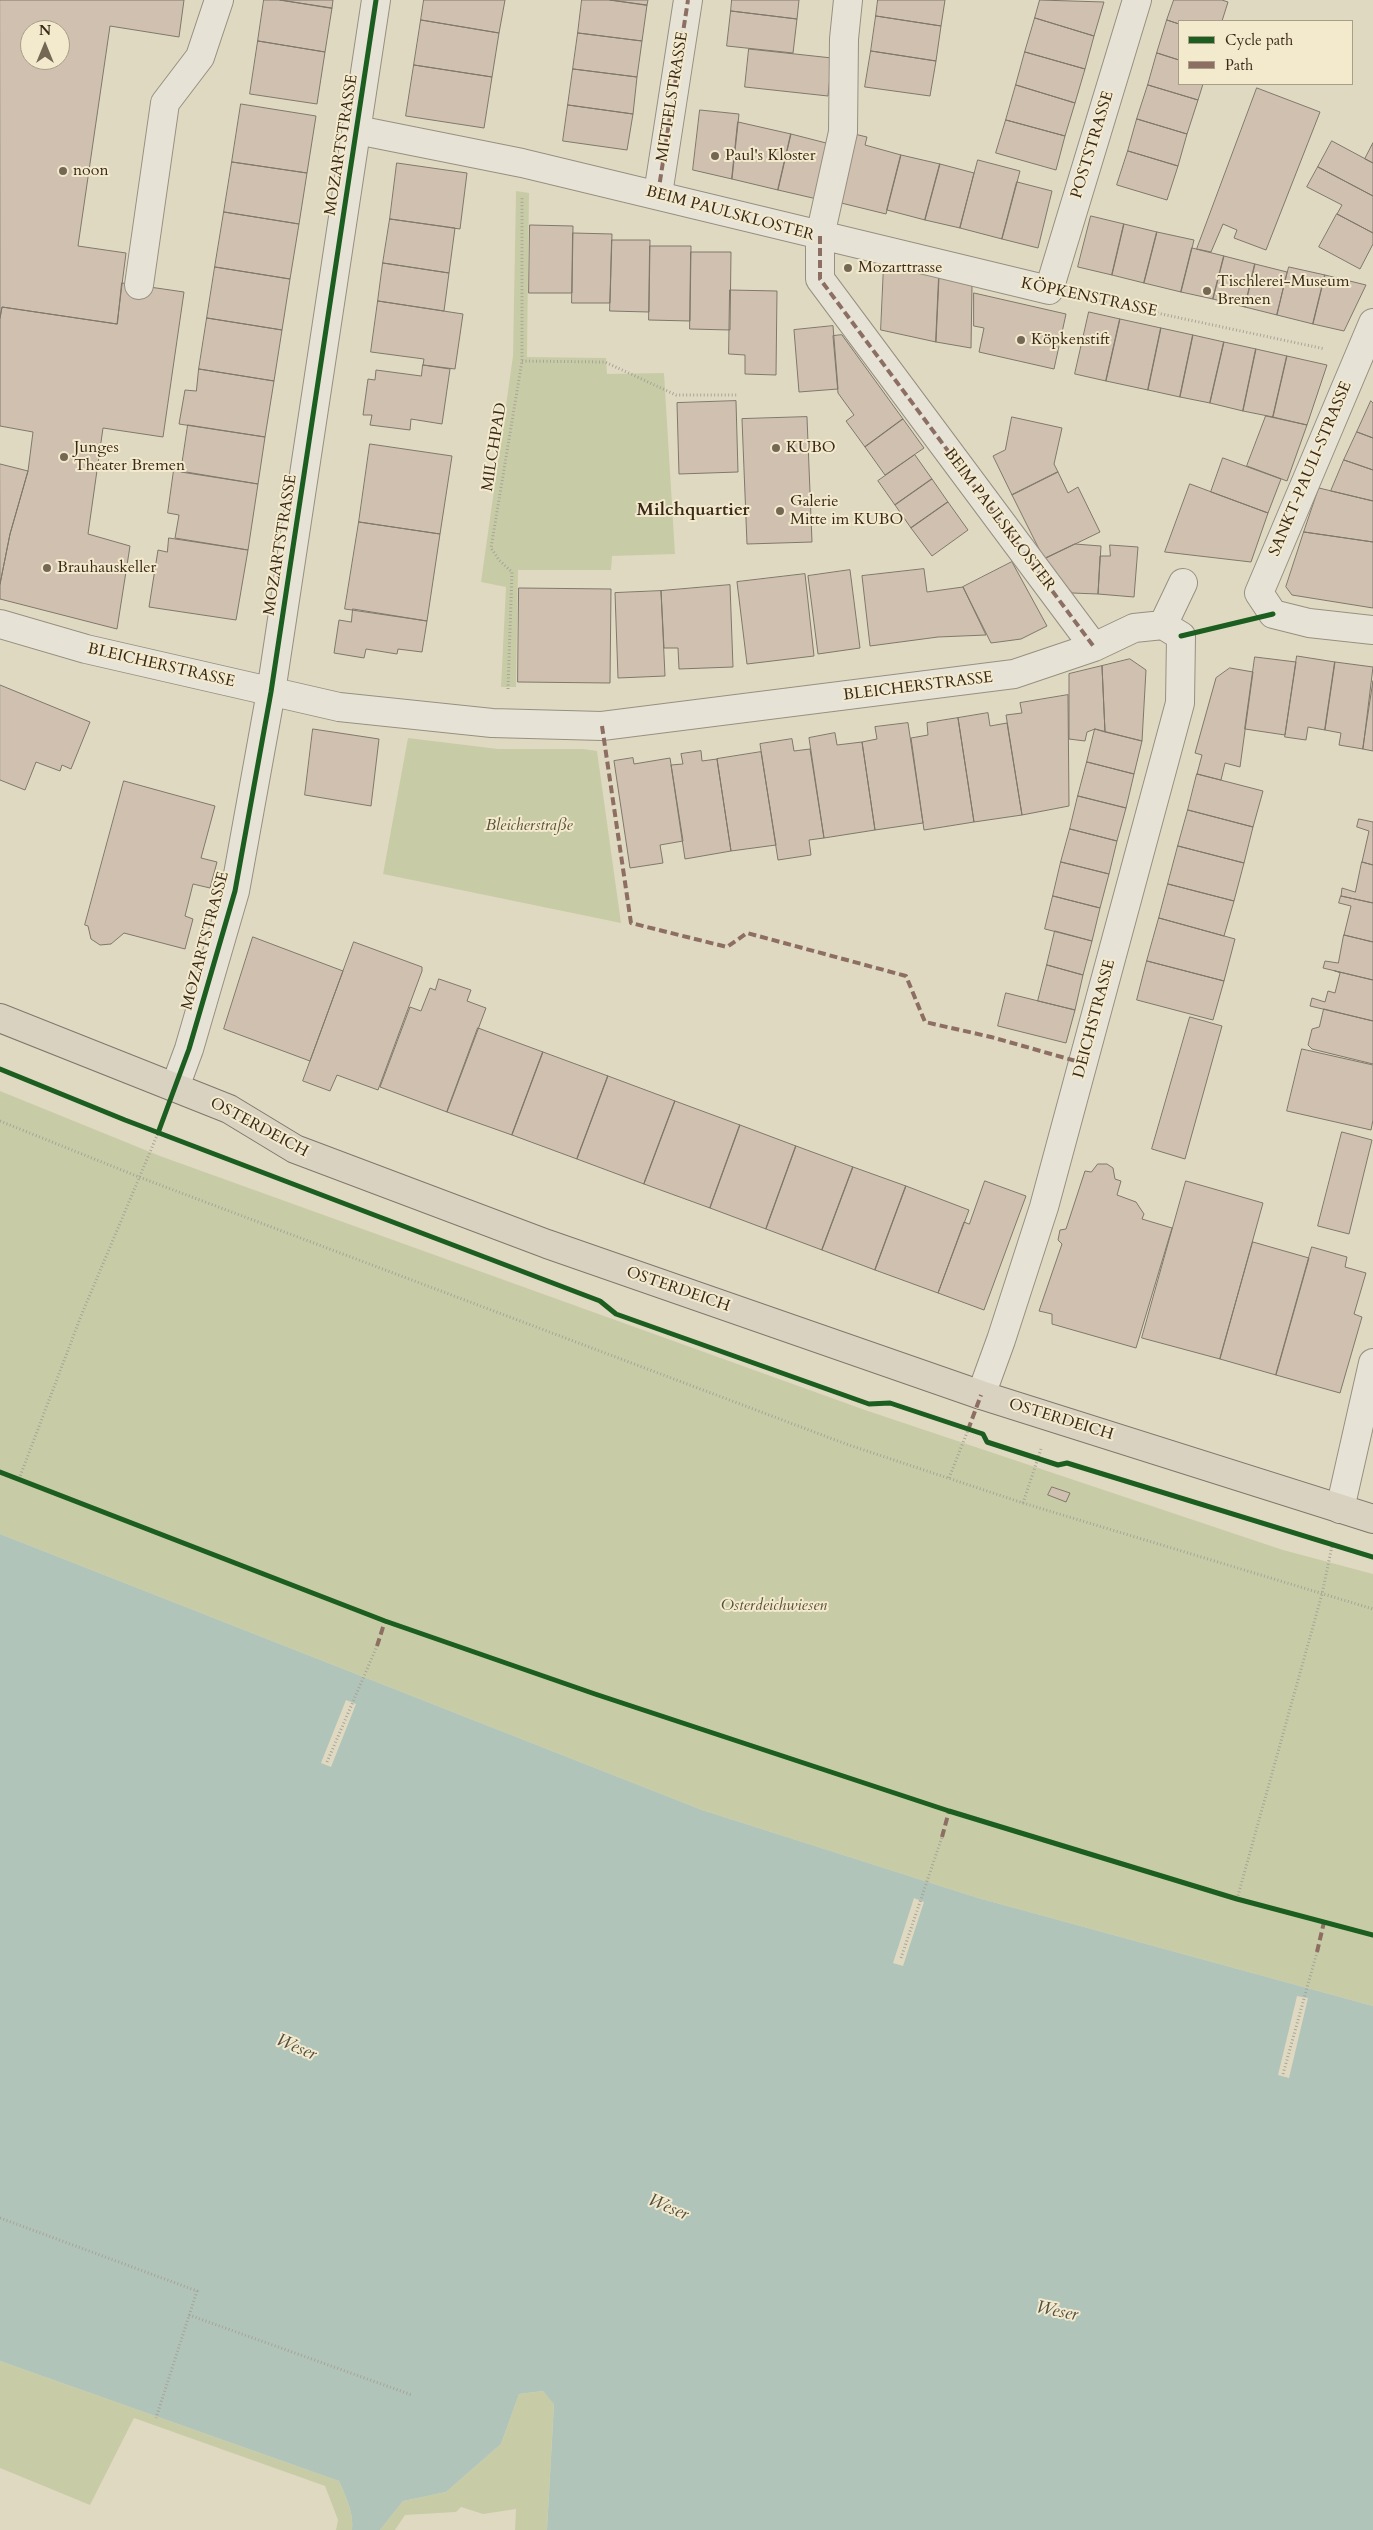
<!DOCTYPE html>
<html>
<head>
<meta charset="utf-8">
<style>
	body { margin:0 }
	#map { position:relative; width:1373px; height:2530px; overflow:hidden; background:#e0d9c1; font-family:Cardo,serif }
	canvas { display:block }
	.legend { position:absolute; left:1178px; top:20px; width:175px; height:65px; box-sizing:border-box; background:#f3eace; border:1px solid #a99d86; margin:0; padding:6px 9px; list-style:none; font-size:15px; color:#3a2919 }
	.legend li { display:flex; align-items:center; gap:10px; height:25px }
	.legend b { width:25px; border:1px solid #a99d86 }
	.north { position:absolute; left:20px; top:20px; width:50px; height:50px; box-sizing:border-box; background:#f3eace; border:1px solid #a99d86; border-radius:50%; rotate:0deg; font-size:14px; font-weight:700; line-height:20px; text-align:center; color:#3a2919 }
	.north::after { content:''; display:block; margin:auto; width:18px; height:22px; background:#746754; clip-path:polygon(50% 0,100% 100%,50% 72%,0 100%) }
</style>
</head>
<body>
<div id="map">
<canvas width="1373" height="2530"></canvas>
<ul class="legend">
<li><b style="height:6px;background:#1b5e20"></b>Cycle path</li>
<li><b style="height:6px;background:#8d6e63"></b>Path</li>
</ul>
<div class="north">N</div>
</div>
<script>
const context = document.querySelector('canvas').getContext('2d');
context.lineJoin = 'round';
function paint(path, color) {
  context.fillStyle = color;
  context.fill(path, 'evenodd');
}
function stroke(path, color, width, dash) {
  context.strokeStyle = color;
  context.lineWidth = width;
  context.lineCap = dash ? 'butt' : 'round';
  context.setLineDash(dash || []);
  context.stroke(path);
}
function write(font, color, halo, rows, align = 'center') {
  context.font = font + ' Cardo,serif';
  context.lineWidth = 4;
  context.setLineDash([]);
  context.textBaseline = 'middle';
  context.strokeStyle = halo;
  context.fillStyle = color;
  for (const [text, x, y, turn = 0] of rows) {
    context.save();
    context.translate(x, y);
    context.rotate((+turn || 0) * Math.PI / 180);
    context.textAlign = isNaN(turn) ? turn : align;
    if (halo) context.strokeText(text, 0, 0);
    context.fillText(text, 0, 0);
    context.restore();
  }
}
paint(new Path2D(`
	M 516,191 L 529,193 L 527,357 L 606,358 L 607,374 L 664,373 L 675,554 L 612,556 L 611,570 L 518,570 L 516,687 L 501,687 L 506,587 L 481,582 L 513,356 Z
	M 408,738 L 498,749 L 583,749 L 597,751 L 621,923 L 383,874 Z
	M 0,1091 L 160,1156 L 865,1410 L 1283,1550 L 1373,1574 L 1373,2006 L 978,1898 L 702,1810 L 0,1534 Z
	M 0,2361 L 339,2481 C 346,2497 354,2513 352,2530 L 336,2530 L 338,2520 L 325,2486 L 134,2418 L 90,2505 L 0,2468 Z
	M 543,2391 L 554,2403 L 547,2530 L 515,2530 L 516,2509 L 483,2514 L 461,2507 L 456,2512 L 405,2515 L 395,2530 L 380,2530 L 403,2501 L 446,2492 L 501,2444 L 519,2394 Z`), '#c8cca6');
paint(new Path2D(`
	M 0,1534 L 702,1810 L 978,1898 L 1373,2006 L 1373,2530 L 547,2530 L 554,2404 L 543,2391 L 519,2394 L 501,2444 L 446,2492 L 403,2501 L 380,2530 L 352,2530 C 354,2513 346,2497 339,2481 L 0,2361 Z`), '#b0c4b9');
paint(new Path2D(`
	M 346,1700 L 356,1704 L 331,1767 L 321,1763 Z
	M 914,1898 L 924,1902 L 903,1966 L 893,1963 Z
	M 1297,1996 L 1308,1998 L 1289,2078 L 1278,2075 Z`), '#e0d9c1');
const building = new Path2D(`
	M 0,0 L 184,0 L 179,37 L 110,26 L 78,246 L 126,253 L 117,324 L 2,307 L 0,318 ZM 30,30 L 60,30 L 60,60 L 30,60 Z
	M 264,0 L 280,0 L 332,8 L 325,52 L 258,41 Z
	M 280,0 L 333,0 L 332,8 Z
	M 424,0 L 505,0 L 499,33 L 421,20 Z
	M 582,0 L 610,0 L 647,5 L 642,41 L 578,33 Z
	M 610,0 L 648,0 L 647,5 Z
	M 732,0 L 799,0 L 797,19 L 731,11 Z
	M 878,0 L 945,0 L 941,26 L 876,16 Z
	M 1040,0 L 1104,2 L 1094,36 L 1035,18 Z
	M 1174,0 L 1222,0 L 1228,2 L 1222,21 L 1179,21 L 1179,24 L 1167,20 Z
	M 731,11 L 797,19 L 793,53 L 727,46 Z
	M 876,16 L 941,26 L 936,61 L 871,51 Z
	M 1035,18 L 1094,36 L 1085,69 L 1025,52 Z
	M 421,20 L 499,33 L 492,77 L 414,65 Z
	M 1167,20 L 1179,24 L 1179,60 L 1157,53 Z
	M 578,33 L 642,41 L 637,77 L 573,69 Z
	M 258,41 L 325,52 L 317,104 L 250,94 Z
	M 749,49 L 832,58 L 828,96 L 745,87 Z
	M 871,51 L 936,61 L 930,96 L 865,87 Z
	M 1025,52 L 1085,69 L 1075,103 L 1016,85 Z
	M 1157,53 L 1179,60 L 1179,84 L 1203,84 L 1198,100 L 1148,85 Z
	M 414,65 L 492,77 L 484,128 L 406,116 Z
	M 573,69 L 637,77 L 633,114 L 568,105 Z
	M 1016,85 L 1075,103 L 1065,136 L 1006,120 Z
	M 1148,85 L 1198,100 L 1187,134 L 1137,119 Z
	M 1257,88 L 1320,112 L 1266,250 L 1234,238 L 1237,230 L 1223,224 L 1211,252 L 1197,249 Z
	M 241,104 L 316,116 L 307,173 L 232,162 Z
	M 568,105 L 633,114 L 627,150 L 563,141 Z
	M 700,110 L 739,114 L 732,179 L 693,170 Z
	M 1137,119 L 1187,134 L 1178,166 L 1128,151 Z
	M 1006,120 L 1065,136 L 1056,170 L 996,153 Z
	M 738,122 L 791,134 L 778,190 L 732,179 Z
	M 850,133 L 867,137 L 865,145 L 901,155 L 886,214 L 833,201 Z
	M 791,134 L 830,144 L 817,199 L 778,190 Z
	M 1332,141 L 1373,163 L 1373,196 L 1318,167 Z
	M 1373,143 L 1373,163 L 1365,159 Z
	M 1128,151 L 1178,166 L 1167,200 L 1117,185 Z
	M 901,155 L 940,164 L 925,220 L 887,210 Z
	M 978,160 L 1020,171 L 1002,239 L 960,228 Z
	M 232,162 L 307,173 L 299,224 L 224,212 Z
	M 397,163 L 467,173 L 460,229 L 390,219 Z
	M 940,164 L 974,173 L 960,228 L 925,220 Z
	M 1318,167 L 1373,196 L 1373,233 L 1337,214 L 1342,205 L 1307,187 Z
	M 1017,182 L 1052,191 L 1038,248 L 1002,239 Z
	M 224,212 L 299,224 L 290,279 L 215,267 Z
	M 1337,214 L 1373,233 L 1373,244 L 1360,269 L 1319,247 Z
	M 1091,216 L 1124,224 L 1112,275 L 1078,267 Z
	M 390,219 L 455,228 L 449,273 L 383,263 Z
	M 1124,224 L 1157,232 L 1144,283 L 1112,275 Z
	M 530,225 L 573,226 L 572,293 L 529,293 Z
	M 1157,232 L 1194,240 L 1181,292 L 1144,283 Z
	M 573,233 L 612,234 L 610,303 L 572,303 Z
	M 612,240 L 650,240 L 649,312 L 610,311 Z
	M 650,246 L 691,246 L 690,321 L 649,320 Z
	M 1192,248 L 1224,256 L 1213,299 L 1181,292 Z
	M 691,252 L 731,252 L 730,330 L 690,329 Z
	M 1224,256 L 1255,264 L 1245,307 L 1213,299 Z
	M 383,263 L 449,273 L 444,311 L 378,301 Z
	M 884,264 L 939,277 L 936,342 L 881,330 Z
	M 1255,264 L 1287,272 L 1277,315 L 1245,307 Z
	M 215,267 L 290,279 L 282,330 L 207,318 Z
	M 1289,267 L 1325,275 L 1313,324 L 1277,315 Z
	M 1325,275 L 1366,285 L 1344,331 L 1313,324 Z
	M 939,277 L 972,286 L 971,348 L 936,342 Z
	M 122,283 L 184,292 L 163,437 L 103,428 L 88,534 L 130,546 L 117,629 L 0,599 L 0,584 L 10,534 L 28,471 L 33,432 L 0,426 L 0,318 L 2,307 L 117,324 Z
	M 730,290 L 777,291 L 776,375 L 745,374 L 745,355 L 729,354 Z
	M 974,293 L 1066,314 L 1054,369 L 979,352 L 984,328 L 974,326 Z
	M 378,301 L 463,314 L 455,369 L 423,365 L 424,359 L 371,352 Z
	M 1089,312 L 1120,319 L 1106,381 L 1075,374 Z
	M 207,318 L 282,330 L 274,381 L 199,369 Z
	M 1120,319 L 1161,328 L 1148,390 L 1106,381 Z
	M 833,326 L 838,389 L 799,392 L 794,330 Z
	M 1161,328 L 1193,335 L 1180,397 L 1148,390 Z
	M 842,335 L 903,419 L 865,447 L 846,421 L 854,415 L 838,393 L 833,336 Z
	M 1193,335 L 1224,342 L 1210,403 L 1180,397 Z
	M 1224,342 L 1256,349 L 1243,411 L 1210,403 Z
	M 1256,349 L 1287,356 L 1273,417 L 1243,411 Z
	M 1287,356 L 1327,365 L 1307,425 L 1273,417 Z
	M 423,365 L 450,369 L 442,424 L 411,419 L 410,430 L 370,425 L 372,415 L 363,415 L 368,379 L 375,380 L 376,370 L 421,376 Z
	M 199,369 L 274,381 L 265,437 L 179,424 L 185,390 L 196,391 Z
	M 736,401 L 738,472 L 679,474 L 677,403 Z
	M 1371,401 L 1373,403 L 1373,438 L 1357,432 Z
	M 1266,416 L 1307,425 L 1287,481 L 1247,466 Z
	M 807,417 L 812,542 L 747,544 L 742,419 Z
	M 1012,417 L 1062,428 L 1054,464 L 1058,472 L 1012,495 L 993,456 L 1005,450 Z
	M 903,419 L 924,448 L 885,475 L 865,447 Z
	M 188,425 L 265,437 L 258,484 L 181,472 Z
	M 1357,432 L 1373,438 L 1373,470 L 1344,460 Z
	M 370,444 L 452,456 L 440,534 L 359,522 Z
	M 915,455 L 932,479 L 895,505 L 878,481 Z
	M 1223,458 L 1281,479 L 1268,513 L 1211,492 Z
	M 1344,460 L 1373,470 L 1373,501 L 1331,491 Z
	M 0,464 L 28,471 L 10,534 L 0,584 Z
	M 174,470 L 258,484 L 248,550 L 175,538 L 179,515 L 168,513 Z
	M 1058,472 L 1068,493 L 1078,487 L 1100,532 L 1044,559 L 1012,495 Z
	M 932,479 L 948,502 L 911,528 L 895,505 Z
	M 1190,484 L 1268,513 L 1251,562 L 1165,552 Z
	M 1319,488 L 1373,501 L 1373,542 L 1304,532 Z
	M 948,502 L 968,530 L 932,556 L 911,528 Z
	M 359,522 L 440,534 L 427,621 L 345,609 Z
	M 1304,532 L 1373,542 L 1373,608 L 1292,595 L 1286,587 Z
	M 169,538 L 248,550 L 236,620 L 149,607 L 158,550 L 167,552 Z
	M 1075,544 L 1101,546 L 1098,594 L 1072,593 L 1044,559 Z
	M 1110,545 L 1138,547 L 1134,597 L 1098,594 L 1100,556 L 1110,556 Z
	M 1012,562 L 1047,626 L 1021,639 L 991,643 L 963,587 Z
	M 924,569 L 927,592 L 963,587 L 986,635 L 938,637 L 870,646 L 862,576 Z
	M 850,570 L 860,648 L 818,654 L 808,576 Z
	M 805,574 L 814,656 L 747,664 L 737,582 Z
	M 730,585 L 733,667 L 679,669 L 678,648 L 664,648 L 661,591 Z
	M 519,588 L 611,589 L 610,683 L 518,682 Z
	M 661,591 L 665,676 L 618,678 L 615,593 Z
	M 353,609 L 427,621 L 422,652 L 398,649 L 397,654 L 366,649 L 364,658 L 334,653 L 339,620 L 351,622 Z
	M 1297,656 L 1335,662 L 1325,730 L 1308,727 L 1306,740 L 1285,737 Z
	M 1255,657 L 1296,662 L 1285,735 L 1245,729 Z
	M 1130,659 L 1146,670 L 1142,741 L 1105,732 L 1102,666 Z
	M 1335,662 L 1373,667 L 1363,749 L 1339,745 L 1341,733 L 1325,730 Z
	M 1102,666 L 1105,732 L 1095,729 L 1087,732 L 1085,741 L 1069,739 L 1069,674 Z
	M 1230,668 L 1253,672 L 1240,767 L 1225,763 L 1221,780 L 1197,774 L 1202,755 L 1195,753 L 1216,678 Z
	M 1373,681 L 1373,751 L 1363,749 Z
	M 0,685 L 90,722 L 71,769 L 62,765 L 60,771 L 36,762 L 25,790 L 0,780 Z
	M 1068,695 L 1069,806 L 1022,815 L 1006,715 L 1022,713 L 1020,703 Z
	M 988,713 L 990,726 L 1007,723 L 1022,815 L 974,822 L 958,718 Z
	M 958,718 L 974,822 L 924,830 L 911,738 L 928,735 L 927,723 Z
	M 908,723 L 923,823 L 875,830 L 862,742 L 877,739 L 875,727 Z
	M 313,729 L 379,739 L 371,806 L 305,795 Z
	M 1095,729 L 1142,741 L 1134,774 L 1087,762 Z
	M 835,733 L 837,745 L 862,742 L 875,830 L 824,838 L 809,738 Z
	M 792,739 L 794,751 L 810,749 L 824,838 L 809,840 L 811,855 L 778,860 L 760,744 Z
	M 701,751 L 702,761 L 717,759 L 731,851 L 685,859 L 671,765 L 683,764 L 681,754 Z
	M 761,752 L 776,845 L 731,851 L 717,759 Z
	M 633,758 L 634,764 L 670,758 L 683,841 L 660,845 L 663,863 L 630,868 L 614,761 Z
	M 1087,762 L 1134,774 L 1126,808 L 1078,796 Z
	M 1197,774 L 1263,791 L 1253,827 L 1188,810 Z
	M 124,781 L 215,806 L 201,858 L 217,862 L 210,888 L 193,884 L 185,916 L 193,919 L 185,949 L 124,933 L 111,944 L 100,945 L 91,939 L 88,926 L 85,925 Z
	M 1078,796 L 1126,808 L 1117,841 L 1070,829 Z
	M 1188,810 L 1253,827 L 1244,863 L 1178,846 Z
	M 1359,819 L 1373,822 L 1373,865 L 1362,862 L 1369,831 L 1357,827 Z
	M 1070,829 L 1117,841 L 1109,874 L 1061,862 Z
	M 1178,846 L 1244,863 L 1234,901 L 1168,884 Z
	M 1061,862 L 1109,874 L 1100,908 L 1053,896 Z
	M 1362,862 L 1373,865 L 1373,903 L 1341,896 L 1342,888 L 1355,892 Z
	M 1168,884 L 1234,901 L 1224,936 L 1159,918 Z
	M 1053,896 L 1100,908 L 1092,941 L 1045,929 Z
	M 1341,896 L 1373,903 L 1373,942 L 1344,935 L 1351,906 L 1339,903 Z
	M 1159,918 L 1235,939 L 1224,981 L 1147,961 Z
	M 1055,931 L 1092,941 L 1083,975 L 1047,965 Z
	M 1344,935 L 1373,942 L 1373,980 L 1323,968 L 1325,961 L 1338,963 Z
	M 253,937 L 343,971 L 310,1061 L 224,1029 Z
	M 354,942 L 422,967 L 422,971 L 378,1090 L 337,1075 L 330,1091 L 303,1081 Z
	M 1147,961 L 1224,981 L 1213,1020 L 1137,1000 Z
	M 1047,965 L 1083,975 L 1075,1010 L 1038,1001 Z
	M 1335,971 L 1373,980 L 1373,1021 L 1310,1006 L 1312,998 L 1325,1002 L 1328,991 L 1335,993 L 1340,973 Z
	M 439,979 L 471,990 L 467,1001 L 486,1008 L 447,1112 L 380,1087 L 410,1007 L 421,1011 L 430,988 L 435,990 Z
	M 1006,993 L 1075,1010 L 1066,1043 L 998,1026 Z
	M 1324,1009 L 1373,1021 L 1373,1064 L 1312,1049 L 1308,1045 L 1312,1029 L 1319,1027 Z
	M 1190,1017 L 1222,1026 L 1185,1159 L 1152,1149 Z
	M 478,1028 L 543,1052 L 512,1135 L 447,1112 Z
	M 1302,1049 L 1373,1065 L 1373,1120 L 1371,1130 L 1287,1111 Z
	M 543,1052 L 608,1076 L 577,1159 L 512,1135 Z
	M 608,1076 L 675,1101 L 644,1184 L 577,1159 Z
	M 675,1101 L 740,1125 L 710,1208 L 644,1184 Z
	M 740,1125 L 796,1146 L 766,1229 L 710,1208 Z
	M 1342,1132 L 1372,1140 L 1349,1234 L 1318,1226 Z
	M 796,1146 L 853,1167 L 822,1250 L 766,1229 Z
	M 1098,1164 L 1107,1164 L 1113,1168 L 1115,1179 L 1121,1181 L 1117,1195 L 1136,1202 L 1144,1214 L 1142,1219 L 1172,1228 L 1136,1348 L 1052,1324 L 1052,1314 L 1039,1311 L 1062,1244 L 1058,1240 L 1060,1230 L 1066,1229 L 1085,1171 L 1091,1172 Z
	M 853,1167 L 906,1186 L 875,1270 L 822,1250 Z
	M 985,1181 L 1026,1196 L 984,1310 L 938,1293 L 964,1222 L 969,1224 Z
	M 1186,1181 L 1263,1203 L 1220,1359 L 1142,1338 Z
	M 906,1186 L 969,1210 L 938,1293 L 875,1270 Z
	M 1253,1242 L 1309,1258 L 1276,1375 L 1220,1359 Z
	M 1312,1247 L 1347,1257 L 1345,1267 L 1366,1273 L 1354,1314 L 1362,1317 L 1340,1393 L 1276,1375 Z
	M 1052,1487 L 1070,1493 L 1066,1502 L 1048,1495 Z`);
paint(building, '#d0c0b0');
stroke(building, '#7f786b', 1);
const minor = new Path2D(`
	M 848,0 L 844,39 L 843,132 L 820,236 L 820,279 L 1094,647
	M 357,130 L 522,163 L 1049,290 L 1137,0
	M 658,194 L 688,0
	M 139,285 L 165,103 L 200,57 L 219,0
	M 1373,323 L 1259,593 L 1273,614 L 1309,623 L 1373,630
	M 0,624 L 86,649 L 339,707 L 492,723 L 602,726 L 1014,674 L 1094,647 L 1134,628 L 1163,625 L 1181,636 L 1180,703 L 1044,1207 L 1001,1340 L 981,1395
	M 1163,625 L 1183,583
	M 175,1087 L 189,1049 L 235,891 L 271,692 L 376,0
	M 1340,1509 L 1373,1363`);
const major = new Path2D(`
	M 0,1018 L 229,1109 L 295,1149 L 547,1244 L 981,1395 L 1373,1519`);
stroke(minor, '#969081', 30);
stroke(major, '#7f786b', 30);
stroke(new Path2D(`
	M 1082,297 L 1325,349
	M 522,361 L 605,362 L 676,395 L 737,395
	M 508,689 L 512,572 L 499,560 L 491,548 L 522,361 L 522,198
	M 0,1121 L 139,1177 L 846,1444 L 1023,1503 L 1373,1609
	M 0,1472 L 385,1621 L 595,1694 L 949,1811 L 1237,1899 L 1373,1935
	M 949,1478 L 968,1430
	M 19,1479 L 81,1316 L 158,1133
	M 1023,1503 L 1041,1449
	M 327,1762 L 377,1646
	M 1237,1899 L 1322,1594 L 1332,1546
	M 901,1958 L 942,1837
	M 1283,2074 L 1317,1952
	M 0,2218 L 197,2291 L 156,2418
	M 189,2315 L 412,2395`), '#a8a398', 3, [1, 2.5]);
stroke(minor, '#e6e2d6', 28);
stroke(major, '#dad2c1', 28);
stroke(new Path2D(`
	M 658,194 L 688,0
	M 820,236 L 820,279 L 1094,647
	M 602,726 L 631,923 L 727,947 L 747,933 L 906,976 L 925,1022 L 991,1037 L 1083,1063
	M 968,1430 L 981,1395
	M 377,1646 L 385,1621
	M 942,1837 L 949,1811
	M 1317,1952 L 1324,1922`), '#8d6e63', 4, [8, 4]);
stroke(new Path2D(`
	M 1181,636 L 1273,614
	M 0,1069 L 125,1120 L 600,1301 L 616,1314 L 869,1404 L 890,1403 L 983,1434 L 987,1442 L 1058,1465 L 1067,1463 L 1373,1557
	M 158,1133 L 189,1049 L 235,891 L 271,692 L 376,0
	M 0,1472 L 385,1621 L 595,1694 L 949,1811 L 1237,1899 L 1373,1935`), '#1b5e20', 5);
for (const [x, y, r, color] of [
	[715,156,5,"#746754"],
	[63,171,5,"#746754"],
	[848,268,5,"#746754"],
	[1207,291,5,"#746754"],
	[1021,340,5,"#746754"],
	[776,448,5,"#746754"],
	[64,457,5,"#746754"],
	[780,511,5,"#746754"],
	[47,568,5,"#746754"]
]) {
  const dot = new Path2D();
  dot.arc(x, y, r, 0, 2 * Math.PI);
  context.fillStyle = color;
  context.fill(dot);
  stroke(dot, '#f3eace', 2);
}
write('16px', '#3a2919', '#f3eace', [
	["MITTELSTRASSE",673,97,-81],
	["MOZARTSTRASSE",342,145,-81],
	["POSTSTRASSE",1093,145,-73],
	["BEIM PAULSKLOSTER",730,214,15],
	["KÖPKENSTRASSE",1089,298,12],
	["MILCHPAD",495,447,-81],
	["SANKT-PAULI-STRASSE",1311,469,-67],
	["BEIM PAULSKLOSTER",999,520,53],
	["MOZARTSTRASSE",281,545,-81],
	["BLEICHERSTRASSE",161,666,13],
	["BLEICHERSTRASSE",918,687,-7],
	["MOZARTSTRASSE",206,941,-75],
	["DEICHSTRASSE",1095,1019,-75],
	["OSTERDEICH",259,1128,28],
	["OSTERDEICH",678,1290,19],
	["OSTERDEICH",1061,1420,17]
]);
write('16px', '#3a2919', '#f3eace', [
	["Paul's Kloster",725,156],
	["noon",73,171],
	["Mozarttrasse",858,268],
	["Tischlerei-Museum",1217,282],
	["Bremen",1217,300],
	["Köpkenstift",1031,340],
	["Junges",74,448],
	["Theater Bremen",74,466],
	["KUBO",786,448],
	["Galerie",790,502],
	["Mitte im KUBO",790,520],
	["Brauhauskeller",57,568]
], 'left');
write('italic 16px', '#584f37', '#f3eace', [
	["Bleicherstraße",529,826],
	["Osterdeichwiesen",774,1606]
]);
write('bold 18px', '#3a2919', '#f3eace', [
	["Milchquartier",693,511]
]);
write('italic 18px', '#524e40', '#f3eace', [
	["Weser",296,2048,23],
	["Weser",668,2208,23],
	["Weser",1057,2312,11]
]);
</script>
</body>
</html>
